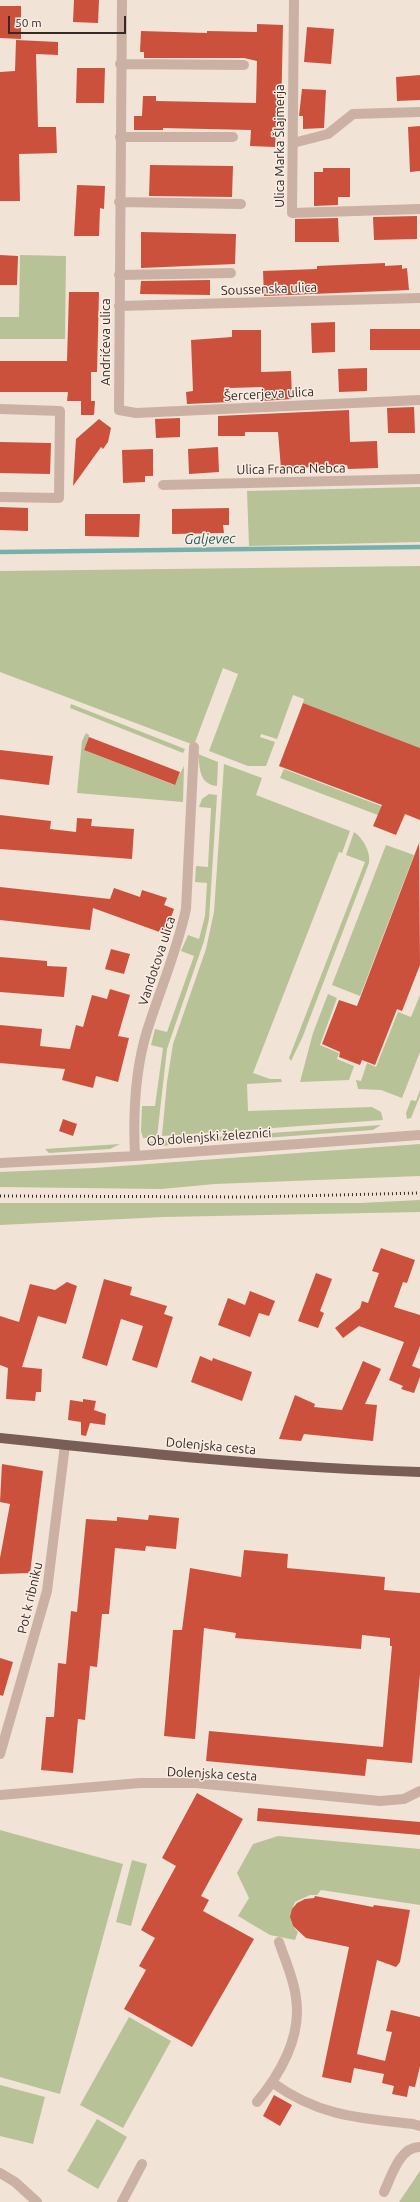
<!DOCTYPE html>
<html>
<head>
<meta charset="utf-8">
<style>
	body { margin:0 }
	#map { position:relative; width:420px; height:2202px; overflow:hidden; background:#f2e3d7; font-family:Ubuntu,sans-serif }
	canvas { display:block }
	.scale { position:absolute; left:8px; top:16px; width:118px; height:18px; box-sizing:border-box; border:2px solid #352925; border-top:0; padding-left:5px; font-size:12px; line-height:14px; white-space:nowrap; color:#352925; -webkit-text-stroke:3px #faeee4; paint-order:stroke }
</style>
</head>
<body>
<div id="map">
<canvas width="420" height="2202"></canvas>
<div class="scale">50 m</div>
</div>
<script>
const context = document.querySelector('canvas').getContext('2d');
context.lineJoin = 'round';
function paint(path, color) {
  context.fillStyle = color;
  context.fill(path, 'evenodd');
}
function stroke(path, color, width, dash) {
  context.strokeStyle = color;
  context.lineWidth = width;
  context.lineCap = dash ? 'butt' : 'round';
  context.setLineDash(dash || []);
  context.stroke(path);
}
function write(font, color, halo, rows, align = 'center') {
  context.font = font + ' Ubuntu,sans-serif';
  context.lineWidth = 3;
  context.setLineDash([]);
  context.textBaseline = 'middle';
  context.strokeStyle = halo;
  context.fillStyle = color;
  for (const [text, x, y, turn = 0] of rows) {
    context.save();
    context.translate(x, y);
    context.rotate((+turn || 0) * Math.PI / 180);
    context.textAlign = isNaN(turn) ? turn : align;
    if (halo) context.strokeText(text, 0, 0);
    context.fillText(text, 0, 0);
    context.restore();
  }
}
paint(new Path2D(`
	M 20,255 L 66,256 L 65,339 L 0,339 L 0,317 L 19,317 Z
	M 420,487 L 420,542 L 249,546 L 247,491 Z
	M 420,566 L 420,748 L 303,703 L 304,699 L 293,695 L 277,739 L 261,734 L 260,737 L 275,742 L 266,766 L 248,766 L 209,751 L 238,674 L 223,668 L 194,745 L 0,672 L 0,571 Z
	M 71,704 L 185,749 L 183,753 L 70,708 Z
	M 86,733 L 89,735 L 89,737 L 84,750 L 174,785 L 184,766 L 183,802 L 77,793 L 82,741 Z
	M 198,754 L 218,762 L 217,786 C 199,784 200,769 198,754 Z
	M 224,764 L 262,778 L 256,795 L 350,831 L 342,853 L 339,852 L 253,1073 L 270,1079 L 281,1079 L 282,1082 L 247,1084 L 248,1111 L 372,1107 L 381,1112 L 383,1120 L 162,1136 L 167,1082 L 173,1044 L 206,949 L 214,912 Z
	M 284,769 L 402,814 L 399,823 L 280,778 Z
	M 209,794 L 217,795 L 209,919 L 204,941 L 167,1049 L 157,1137 L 143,1138 L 141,1131 L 142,1106 L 155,1106 L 163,1048 L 151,1045 L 155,1029 L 167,1032 L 194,956 L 181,951 L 188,935 L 199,939 L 205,916 L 207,883 L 195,882 L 196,866 L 208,867 L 211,808 L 199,807 L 202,799 Z
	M 354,832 C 363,838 371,852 369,863 L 303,1036 L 291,1061 L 289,1058 L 365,862 L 346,855 Z
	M 386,845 L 414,855 L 360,996 L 332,985 Z
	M 328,994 L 337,998 L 320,1045 L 339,1053 L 337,1059 L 354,1066 L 349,1080 L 300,1082 L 313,1033 Z
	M 420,995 L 420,1052 L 402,1098 L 381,1090 L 358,1089 L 356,1080 L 361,1081 L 367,1063 L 376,1067 L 398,1012 L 411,1017 Z
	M 420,1090 L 420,1096 L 411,1118 L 407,1119 L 406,1113 L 411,1100 L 416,1101 Z
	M 381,1125 L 373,1130 L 210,1142 L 202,1138 Z
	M 180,1139 C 171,1147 158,1148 147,1142 Z
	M 120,1144 L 110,1149 L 49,1153 L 45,1149 Z
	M 420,1144 L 420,1176 L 215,1184 L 161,1189 L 0,1187 L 0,1172 L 94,1168 Z
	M 420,1200 L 420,1212 L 163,1217 L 0,1225 L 0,1203 L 360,1203 Z
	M 0,1830 L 123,1864 L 60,2094 L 0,2077 Z
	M 278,1836 L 420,1849 L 420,1905 L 321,1890 L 317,1895 L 310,1895 L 295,1902 C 290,1915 288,1922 298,1932 L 295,1940 L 270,1935 L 238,1916 L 249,1898 L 237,1873 L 253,1844 Z
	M 132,1860 L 147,1864 L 131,1926 L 116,1922 Z
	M 129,2017 L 171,2041 L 123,2128 L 80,2105 Z
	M 0,2085 L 45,2097 L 33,2144 L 0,2136 Z
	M 97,2119 L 127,2137 L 98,2189 L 67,2171 Z
	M 420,2171 L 420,2202 L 399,2202 Z`), '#b7c297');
stroke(new Path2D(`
	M 0,552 L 420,547`), '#75b0ad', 4.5);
paint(new Path2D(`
	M 74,0 L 99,0 L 98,23 L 73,22 Z
	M 0,6 L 21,6 L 21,39 L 0,38 Z
	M 257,24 L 283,25 L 281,116 L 277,115 L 275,147 L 250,146 L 251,130 L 163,128 L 163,130 L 134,130 L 134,116 L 142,116 L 143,96 L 156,96 L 156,101 L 256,103 L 257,61 L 244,58 L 144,58 L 144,52 L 140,52 L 141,31 L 207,33 L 207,31 L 257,32 Z
	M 307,27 L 334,29 L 331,64 L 304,62 Z
	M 16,40 L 58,42 L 58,55 L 36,54 L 38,127 L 56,127 L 57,153 L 19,154 L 20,201 L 0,201 L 0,72 L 15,71 Z
	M 77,68 L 105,68 L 104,103 L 76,103 Z
	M 420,75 L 420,100 L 397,101 L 396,77 Z
	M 302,89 L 326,90 L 324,128 L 303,129 L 303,116 L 299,116 Z
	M 420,126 L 420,171 L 410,172 L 408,127 Z
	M 150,165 L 233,166 L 232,197 L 149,196 Z
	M 323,168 L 350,168 L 350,197 L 338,197 L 338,205 L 314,206 L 314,172 L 323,172 Z
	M 77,185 L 105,186 L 104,209 L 100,208 L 99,236 L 74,236 Z
	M 417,216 L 417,239 L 374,240 L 373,217 Z
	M 338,218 L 339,242 L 295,242 L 295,219 Z
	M 141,232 L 236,234 L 235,264 L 141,268 Z
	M 0,255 L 18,256 L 17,285 L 0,285 Z
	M 385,263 L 385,266 L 402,265 L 402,269 L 407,268 L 409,290 L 264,296 L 263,271 L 317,269 L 317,266 Z
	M 210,280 L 210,295 L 140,294 L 141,281 Z
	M 69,292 L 99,292 L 97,372 L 91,372 L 91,401 L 89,401 L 95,401 L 94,415 L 81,415 L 81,401 L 67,401 L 68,392 L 0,392 L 0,361 L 67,361 Z
	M 335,322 L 335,352 L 312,353 L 311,323 Z
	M 370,329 L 420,329 L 420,350 L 370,350 Z
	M 232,330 L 261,330 L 261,372 L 291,371 L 292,399 L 262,401 L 262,387 L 230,388 L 231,402 L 187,404 L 186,392 L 193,391 L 191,340 L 232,337 Z
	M 367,368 L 367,391 L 339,392 L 338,369 Z
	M 414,407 L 415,433 L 388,433 L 387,408 Z
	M 349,410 L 350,442 L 377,441 L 378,468 L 348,469 L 347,465 L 281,469 L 278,432 L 245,432 L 245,436 L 218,436 L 218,416 Z
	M 180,418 L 180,437 L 156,438 L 155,419 Z
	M 99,419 L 111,428 L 108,442 L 103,449 L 101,447 L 73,486 L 76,439 Z
	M 0,442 L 51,443 L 50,474 L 0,473 Z
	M 218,447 L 219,472 L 189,474 L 188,449 Z
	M 153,449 L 153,476 L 145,476 L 145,482 L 123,483 L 122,450 Z
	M 0,507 L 28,508 L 28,531 L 0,530 Z
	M 229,508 L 229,525 L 223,525 L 224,533 L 172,534 L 172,509 Z
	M 85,514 L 140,514 L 139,537 L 85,536 Z
	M 303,703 L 420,748 L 420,820 L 405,814 L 396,835 L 373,826 L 382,805 L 279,766 Z
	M 89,737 L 180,772 L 175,785 L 84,750 Z
	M 0,750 L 53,756 L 49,785 L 0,779 Z
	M 0,815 L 51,821 L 50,829 L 76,832 L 77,818 L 92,819 L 91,826 L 134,829 L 132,859 L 0,849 Z
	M 419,843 L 420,965 L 402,1011 L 397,1009 L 375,1065 L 362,1060 L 360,1065 L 339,1057 L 340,1052 L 322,1044 L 339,1000 L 357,1006 Z
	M 0,887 L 110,899 L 114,888 L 140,897 L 142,890 L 167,898 L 164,905 L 174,909 L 165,934 L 93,908 L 90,930 L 0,920 Z
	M 111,949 L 130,954 L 124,974 L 105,969 Z
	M 0,957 L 47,961 L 47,966 L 67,967 L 64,997 L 0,992 Z
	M 110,989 L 130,995 L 118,1036 L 129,1038 L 118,1082 L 96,1076 L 93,1088 L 62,1080 L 65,1069 L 0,1063 L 0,1025 L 42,1029 L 40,1046 L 70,1049 L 76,1025 L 83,1027 L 92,995 L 107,999 Z
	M 63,1119 L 77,1124 L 73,1136 L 59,1131 Z
	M 381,1248 L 415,1260 L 407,1283 L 403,1282 L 394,1307 L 420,1315 L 420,1346 L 412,1366 L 420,1369 L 420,1377 L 414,1393 L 401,1389 L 403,1386 L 389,1380 L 404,1342 L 359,1326 L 343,1338 L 335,1328 L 360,1308 L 362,1301 L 368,1303 L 379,1273 L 372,1271 Z
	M 316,1273 L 332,1279 L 320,1311 L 324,1313 L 318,1328 L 298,1321 Z
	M 104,1279 L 132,1287 L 130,1295 L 167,1306 L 164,1314 L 173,1317 L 157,1368 L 132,1360 L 143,1326 L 121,1319 L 107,1366 L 82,1358 Z
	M 67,1282 L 77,1286 L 66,1324 L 38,1316 L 22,1367 L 42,1369 L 41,1392 L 36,1392 L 35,1401 L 6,1399 L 8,1368 L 0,1365 L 0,1316 L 19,1322 L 30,1284 L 55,1290 Z
	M 250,1291 L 275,1301 L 269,1316 L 259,1313 L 250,1337 L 218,1325 L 228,1298 L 245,1305 Z
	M 200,1356 L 212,1361 L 213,1358 L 252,1372 L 242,1401 L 191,1382 Z
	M 363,1361 L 381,1369 L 365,1404 L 377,1405 L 373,1441 L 304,1434 L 301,1441 L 279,1439 L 295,1395 L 315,1404 L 314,1407 L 342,1410 Z
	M 83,1399 L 96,1401 L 94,1410 L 106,1414 L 105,1425 L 90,1423 L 86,1436 L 81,1435 L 81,1422 L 68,1420 L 70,1400 L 83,1402 Z
	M 2,1464 L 43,1471 L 30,1573 L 0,1574 L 0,1558 L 10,1504 L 0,1502 Z
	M 149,1515 L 179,1518 L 176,1549 L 146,1546 L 145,1551 L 115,1548 L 109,1614 L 102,1614 L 97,1667 L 90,1666 L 85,1720 L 78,1719 L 73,1773 L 41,1770 L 46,1717 L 54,1717 L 58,1663 L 66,1664 L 71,1611 L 77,1612 L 86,1519 L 117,1521 L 117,1517 L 148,1520 Z
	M 244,1550 L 288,1554 L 287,1568 L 385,1577 L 384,1590 L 420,1593 L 420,1674 L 412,1763 L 367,1759 L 365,1776 L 206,1761 L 209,1731 L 383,1747 L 392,1646 L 390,1646 L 390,1638 L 362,1635 L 361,1649 L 235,1638 L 236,1633 L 204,1628 L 195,1739 L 164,1736 L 173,1630 L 182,1630 L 190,1568 L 241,1577 Z
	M 0,1658 L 13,1662 L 3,1696 L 0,1695 Z
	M 197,1793 L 243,1819 L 201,1896 L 209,1900 L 203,1911 L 254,1939 L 192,2047 L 124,2009 L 146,1970 L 139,1966 L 155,1938 L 141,1930 L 176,1866 L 162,1858 Z
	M 258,1808 L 420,1822 L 420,1835 L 257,1821 Z
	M 315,1896 L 373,1907 L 374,1905 L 410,1910 L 400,1962 L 396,1967 L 377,1960 L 357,2054 L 385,2061 L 392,2032 L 386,2031 L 391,2010 L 420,2017 L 420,2066 L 415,2087 L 409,2086 L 407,2097 L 392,2094 L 394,2086 L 382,2083 L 384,2074 L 354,2068 L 351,2083 L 322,2077 L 349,1947 L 306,1938 L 293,1926 L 290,1917 L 292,1909 L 297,1903 L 305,1899 L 314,1898 Z
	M 274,2095 L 292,2105 L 280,2126 L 263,2116 Z`), '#cc513c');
stroke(new Path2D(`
	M 122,0 L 119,410 L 136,413 L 420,400
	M 294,0 L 292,213 L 420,209
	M 120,64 L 244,65
	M 120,137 L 233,137
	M 293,143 L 328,134 L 353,114 L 420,112
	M 119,202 L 241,204
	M 119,275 L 231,273
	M 119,306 L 420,298
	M 0,409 L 60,411 L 59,498 L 0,497
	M 163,485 L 420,479
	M 135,1156 C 133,1115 135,1070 147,1031 C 160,990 177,951 186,909 L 194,747
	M 0,1163 L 135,1156 L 420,1135
	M 0,1754 L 47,1591 L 65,1445
	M 0,1795 L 140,1783 L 196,1783 L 380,1801 L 404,1799 L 420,1791
	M 273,2083 C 319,2116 358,2118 413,2124 L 420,2126
	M 257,2102 C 280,2074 302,2037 296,1998 C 294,1979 285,1960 279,1942
	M 0,2173 L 15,2182 L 37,2202
	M 384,2192 C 391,2177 400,2146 420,2147
	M 122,2202 L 142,2164`), '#cbb1a3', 10);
stroke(new Path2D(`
	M 0,1438 C 140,1453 280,1468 420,1472`), '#785e56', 10);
stroke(new Path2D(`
	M 0,1196 L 253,1197 L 420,1193`), '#352925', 3, [1, 3]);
write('13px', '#352925', '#faeee4', [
	["Ulica Marka Šlajmerja",280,146,-90],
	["Soussenska ulica",269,289,-2],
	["Andrićeva ulica",106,342,-90],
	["Šercerjeva ulica",269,394,-3],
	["Ulica Franca Nebca",291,469,-1],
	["Vandotova ulica",157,961,-72],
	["Ob dolenjski železnici",209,1137,-4],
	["Dolenjska cesta",211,1446,5],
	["Pot k ribniku",30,1598,-77],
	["Dolenjska cesta",212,1774,3]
]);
write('italic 14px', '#195857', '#faeee4', [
	["Galjevec",210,539,-1]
]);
</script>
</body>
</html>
